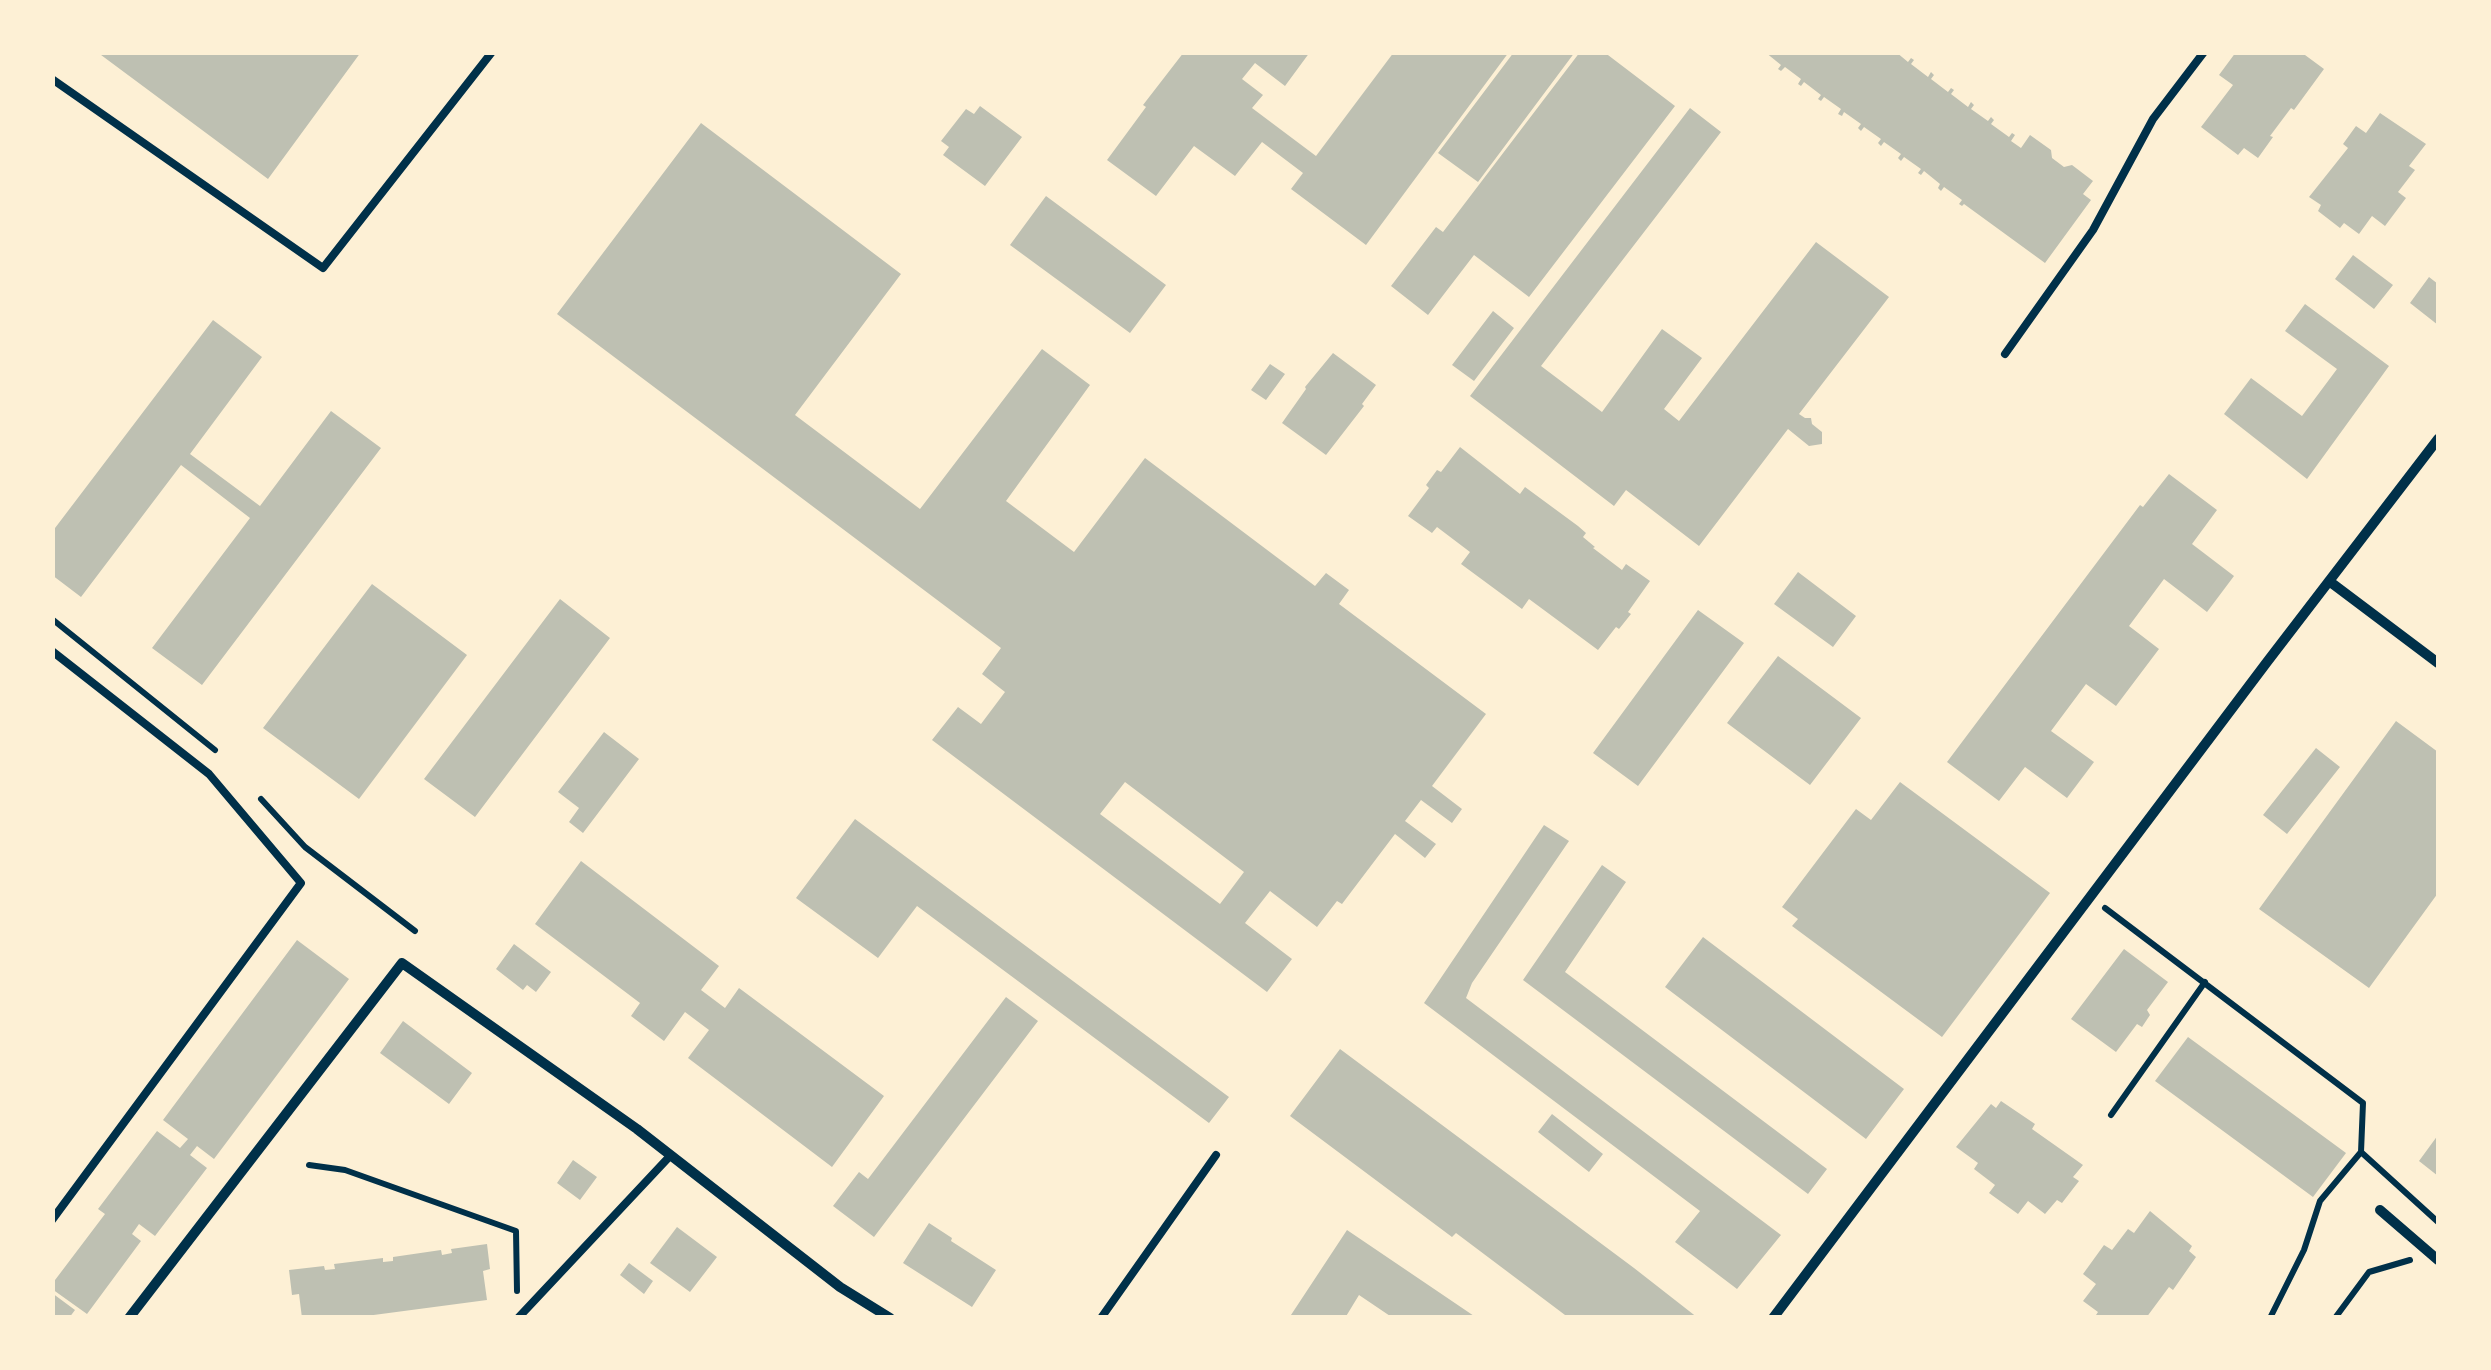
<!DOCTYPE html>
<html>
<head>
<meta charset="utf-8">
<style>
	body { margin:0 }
	#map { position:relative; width:2491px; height:1370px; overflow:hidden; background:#fdf0d5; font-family:Jost,sans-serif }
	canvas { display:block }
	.frame { position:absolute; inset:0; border:55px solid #fdf0d5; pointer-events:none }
</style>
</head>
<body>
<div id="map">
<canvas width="2491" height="1370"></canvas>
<div class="frame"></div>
</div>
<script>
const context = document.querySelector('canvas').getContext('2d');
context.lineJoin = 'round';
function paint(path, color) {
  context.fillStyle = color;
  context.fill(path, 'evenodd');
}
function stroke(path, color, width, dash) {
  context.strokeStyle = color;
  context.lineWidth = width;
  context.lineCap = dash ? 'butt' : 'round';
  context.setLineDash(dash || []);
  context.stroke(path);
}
paint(new Path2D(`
	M 97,52 L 361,52 L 268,179 Z
	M 1184,52 L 1310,52 L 1285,86 L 1255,63 L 1242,79 L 1263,95 L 1252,108 L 1316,156 L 1394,52 L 1509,52 L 1366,245 L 1291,189 L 1303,173 L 1262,142 L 1235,176 L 1194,146 L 1156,196 L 1107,160 L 1146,107 L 1143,105 Z
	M 1514,52 L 1575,52 L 1478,182 L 1438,153 Z
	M 1580,52 L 1604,52 L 1675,106 L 1529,297 L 1474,255 L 1428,315 L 1391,286 L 1436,227 L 1443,232 Z
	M 1765,52 L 1896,52 L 1908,62 L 1911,58 L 1914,60 L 1911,64 L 1928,77 L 1931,72 L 1934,75 L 1931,79 L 1948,92 L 1951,88 L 1954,90 L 1951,94 L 1968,107 L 1971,102 L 1974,105 L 1971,109 L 1988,121 L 1991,117 L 1994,120 L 1991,124 L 2009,137 L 2012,133 L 2015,135 L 2011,141 L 2021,148 L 2030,135 L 2051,150 L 2052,158 L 2064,167 L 2072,165 L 2093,181 L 2083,194 L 2091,200 L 2045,263 L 1964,204 L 1962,206 L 1959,204 L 1962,200 L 1944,187 L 1941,191 L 1938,188 L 1940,184 L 1924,171 L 1921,175 L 1918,173 L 1921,169 L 1904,157 L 1901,161 L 1898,158 L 1901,154 L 1884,142 L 1881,146 L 1878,143 L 1881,139 L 1864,127 L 1861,131 L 1858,128 L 1861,124 L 1844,112 L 1842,116 L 1838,114 L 1841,109 L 1824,97 L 1821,101 L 1818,99 L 1821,95 L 1804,82 L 1801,86 L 1798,84 L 1801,79 L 1785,67 L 1781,71 L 1778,69 L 1781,65 Z
	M 2236,52 L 2307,52 L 2305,55 L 2324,69 L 2294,110 L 2291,108 L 2270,136 L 2273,137 L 2258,158 L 2244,148 L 2238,155 L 2201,127 L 2233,85 L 2219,75 Z
	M 980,106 L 1022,137 L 985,186 L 943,155 L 949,147 L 941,141 L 966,109 L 974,114 Z
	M 1690,108 L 1721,132 L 1541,366 L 1602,412 L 1662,329 L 1702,358 L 1664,409 L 1679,421 L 1816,242 L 1889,297 L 1799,414 L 1805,418 L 1811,418 L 1812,424 L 1822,432 L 1822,444 L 1809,446 L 1788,429 L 1699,546 L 1626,490 L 1614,506 L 1470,396 Z
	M 2380,113 L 2426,144 L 2409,166 L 2415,170 L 2398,192 L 2406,198 L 2385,226 L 2372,216 L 2359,234 L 2344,223 L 2340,228 L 2318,211 L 2321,205 L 2309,197 L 2348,148 L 2343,144 L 2356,126 L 2366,133 Z
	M 701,123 L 901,274 L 795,415 L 920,509 L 1042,349 L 1090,385 L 1006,501 L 1074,552 L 1145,458 L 1315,586 L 1326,573 L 1349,590 L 1339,604 L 1486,714 L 1432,786 L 1462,809 L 1452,823 L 1421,800 L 1405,821 L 1436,844 L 1425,858 L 1395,834 L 1342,904 L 1337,901 L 1317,927 L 1270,891 L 1245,923 L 1292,959 L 1267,992 L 932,740 L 958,707 L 981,724 L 1005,692 L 982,674 L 1001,648 L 557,314 ZM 1125,782 L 1244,872 L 1220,904 L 1100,814 Z
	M 1046,196 L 1166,285 L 1130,333 L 1010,245 Z
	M 2353,255 L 2393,285 L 2374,309 L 2335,279 Z
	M 2429,277 L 2438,284 L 2438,325 L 2410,303 Z
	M 2305,304 L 2389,366 L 2307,479 L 2224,414 L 2251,378 L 2302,416 L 2337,369 L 2285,331 Z
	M 1493,311 L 1514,328 L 1474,381 L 1452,365 Z
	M 213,320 L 262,357 L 190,454 L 260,506 L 331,411 L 381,448 L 202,685 L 152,648 L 250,518 L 181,465 L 81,597 L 52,575 L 52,532 Z
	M 1333,353 L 1376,385 L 1362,404 L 1364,406 L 1326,455 L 1282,423 L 1306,389 L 1305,387 Z
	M 1270,364 L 1285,374 L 1266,400 L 1251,390 Z
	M 1460,447 L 1520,494 L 1525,487 L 1578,526 L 1586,533 L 1583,537 L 1595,547 L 1593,548 L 1622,570 L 1626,564 L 1650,581 L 1628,612 L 1631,614 L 1619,629 L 1616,627 L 1598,650 L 1529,599 L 1522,609 L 1461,564 L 1470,552 L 1437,527 L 1432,533 L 1408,516 L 1429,488 L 1426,485 L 1437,470 L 1441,472 Z
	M 2169,474 L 2217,510 L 2192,544 L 2234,576 L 2207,612 L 2164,579 L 2129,626 L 2159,649 L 2116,706 L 2086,684 L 2051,731 L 2094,762 L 2067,798 L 2025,767 L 1999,801 L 1947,762 L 2140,505 L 2143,507 Z
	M 1798,572 L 1856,616 L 1833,647 L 1774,604 Z
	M 372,584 L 467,655 L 359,799 L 263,728 Z
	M 560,599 L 610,638 L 475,817 L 424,779 Z
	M 1698,610 L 1744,643 L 1638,786 L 1593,753 Z
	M 1778,656 L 1861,718 L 1810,785 L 1727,723 Z
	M 2396,721 L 2438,752 L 2438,893 L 2369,988 L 2259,909 Z
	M 604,732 L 639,759 L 583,833 L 569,822 L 579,808 L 558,792 Z
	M 2316,748 L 2340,767 L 2287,834 L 2263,815 Z
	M 1900,782 L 2050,893 L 1942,1037 L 1792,926 L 1798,919 L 1782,907 L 1856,809 L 1871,820 Z
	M 855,819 L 1229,1097 L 1209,1123 L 917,906 L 878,958 L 796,898 Z
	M 1544,825 L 1569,841 L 1472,983 L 1466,998 L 1781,1235 L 1737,1289 L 1675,1242 L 1700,1211 L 1424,1003 Z
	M 581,861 L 719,966 L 701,990 L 725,1008 L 739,988 L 884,1096 L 832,1167 L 688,1058 L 709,1030 L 685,1012 L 664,1041 L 631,1016 L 640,1003 L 535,924 Z
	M 1602,865 L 1626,882 L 1565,972 L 1827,1169 L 1808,1194 L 1523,980 Z
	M 1703,937 L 1904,1089 L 1866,1139 L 1665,987 Z
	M 297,940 L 349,979 L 214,1159 L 197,1146 L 190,1155 L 207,1168 L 155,1236 L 139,1224 L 132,1234 L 141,1241 L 87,1314 L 52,1289 L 52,1284 L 105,1214 L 98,1209 L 157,1131 L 180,1148 L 188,1139 L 163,1120 Z
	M 514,944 L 551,972 L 536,992 L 527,985 L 523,990 L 496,969 Z
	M 2124,949 L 2168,982 L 2147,1010 L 2150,1015 L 2142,1027 L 2137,1024 L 2116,1052 L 2071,1019 Z
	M 1006,997 L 1038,1021 L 874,1237 L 833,1206 L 859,1172 L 868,1179 Z
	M 403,1021 L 472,1073 L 449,1104 L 380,1053 Z
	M 2188,1037 L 2346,1153 L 2313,1197 L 2155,1081 Z
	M 1340,1049 L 1634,1268 L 1698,1318 L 1569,1318 L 1456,1233 L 1452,1237 L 1290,1116 Z
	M 2001,1101 L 2035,1124 L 2032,1129 L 2083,1165 L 2073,1177 L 2079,1181 L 2062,1203 L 2057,1200 L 2045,1214 L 2028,1201 L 2018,1214 L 1989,1193 L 1995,1185 L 1974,1169 L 1978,1163 L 1956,1147 L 1991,1104 L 1996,1108 Z
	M 1552,1114 L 1603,1154 L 1589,1172 L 1538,1132 Z
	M 2438,1135 L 2438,1176 L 2419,1161 Z
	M 573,1160 L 597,1177 L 580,1200 L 557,1183 Z
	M 2150,1211 L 2192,1246 L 2189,1251 L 2196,1257 L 2173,1290 L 2169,1287 L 2146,1318 L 2094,1318 L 2098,1312 L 2083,1301 L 2096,1284 L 2083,1274 L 2104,1245 L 2112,1250 L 2128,1229 L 2134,1233 Z
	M 929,1223 L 952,1238 L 951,1241 L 996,1270 L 972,1307 L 903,1263 Z
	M 677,1227 L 717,1257 L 690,1292 L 650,1263 Z
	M 1347,1230 L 1477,1318 L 1393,1318 L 1359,1295 L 1345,1318 L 1289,1318 Z
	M 487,1244 L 490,1269 L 483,1271 L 487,1300 L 351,1318 L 302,1318 L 299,1294 L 292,1295 L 289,1270 L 324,1266 L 325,1270 L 335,1269 L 334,1264 L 383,1258 L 383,1262 L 393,1261 L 393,1257 L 441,1250 L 442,1255 L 452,1253 L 451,1249 Z
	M 629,1263 L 653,1281 L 644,1294 L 620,1275 Z
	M 52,1293 L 75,1310 L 69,1318 L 52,1318 Z`), '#bec0b2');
stroke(new Path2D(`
	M 52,619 L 215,750
	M 261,799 L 305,847 L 415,931
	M 2105,908 L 2363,1103 L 2361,1152 L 2320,1201 L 2304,1250 L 2270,1318
	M 2111,1115 L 2205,982
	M 2361,1152 L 2438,1222
	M 309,1165 L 345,1170 L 516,1231 L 517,1291
	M 2335,1318 L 2369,1272 L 2410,1260`), '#003049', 6);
stroke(new Path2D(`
	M 52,79 L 323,268 L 492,52
	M 2005,354 L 2093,230 L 2153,119 L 2204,52
	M 52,651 L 209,774 L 301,883 L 52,1220
	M 518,1318 L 670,1156
	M 1101,1318 L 1216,1155`), '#003049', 8);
stroke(new Path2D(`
	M 2329,581 L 2438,663
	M 2380,1210 L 2438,1260
	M 129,1318 L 402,963 L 637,1129 L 840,1287 L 890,1318
	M 1773,1318 L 2267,662 L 2438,439`), '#003049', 10);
</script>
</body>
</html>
